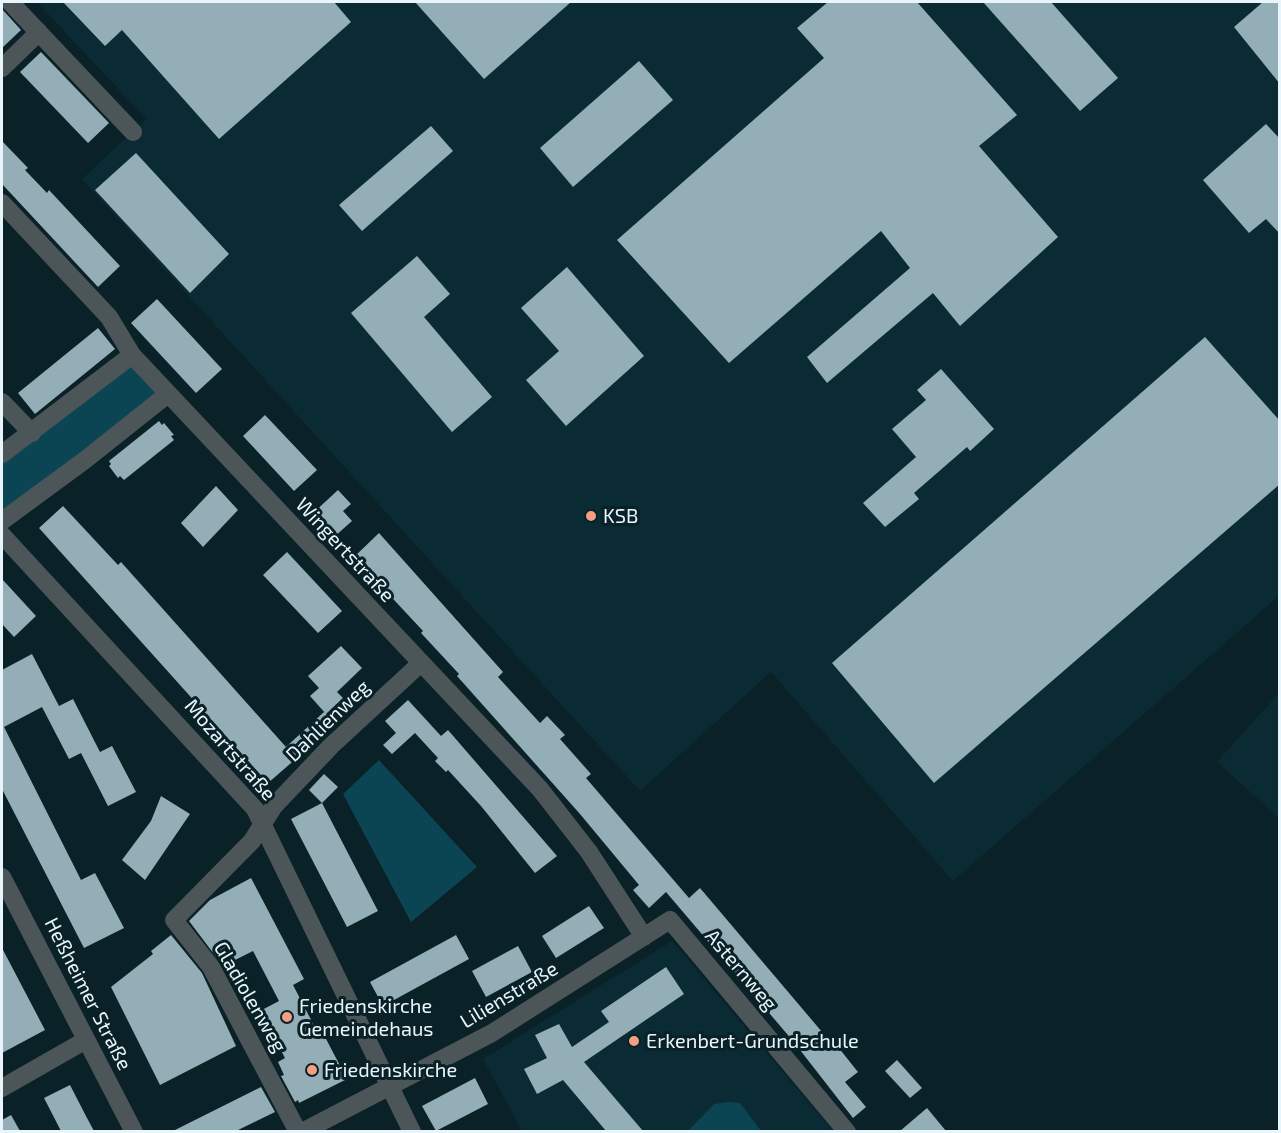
<!DOCTYPE html>
<html>
<head>
<meta charset="utf-8">
<style>
	body { margin:0 }
	#map { position:relative; width:1281px; height:1133px; overflow:hidden; background:#0a2127; font-family:"Exo 2",sans-serif }
	canvas { display:block }
	.frame { position:absolute; inset:0; border:3px solid #e8f6fb; pointer-events:none }
</style>
</head>
<body>
<div id="map">
<canvas width="1281" height="1133"></canvas>
<div class="frame"></div>
</div>
<script>
const context = document.querySelector('canvas').getContext('2d');
context.lineJoin = 'round';
function paint(path, color) {
  context.fillStyle = color;
  context.fill(path, 'evenodd');
}
function stroke(path, color, width, dash) {
  context.strokeStyle = color;
  context.lineWidth = width;
  context.lineCap = dash ? 'butt' : 'round';
  context.setLineDash(dash || []);
  context.stroke(path);
}
function write(font, color, halo, rows, align = 'center') {
  context.font = font + ' "Exo 2",sans-serif';
  context.lineWidth = 6;
  context.setLineDash([]);
  context.textBaseline = 'middle';
  context.strokeStyle = halo;
  context.fillStyle = color;
  for (const [text, x, y, turn = 0] of rows) {
    context.save();
    context.translate(x, y);
    context.rotate((+turn || 0) * Math.PI / 180);
    context.textAlign = isNaN(turn) ? turn : align;
    if (halo) context.strokeText(text, 0, 0);
    context.fillText(text, 0, 0);
    context.restore();
  }
}
paint(new Path2D(`
	M 37,2 L 1279,2 L 1279,596 L 953,881 L 771,672 L 640,791 L 82,179 L 146,119 Z
	M 1279,693 L 1279,818 L 1217,762 Z
	M 672,941 L 833,1131 L 522,1131 L 483,1059 Z`), '#0a2b34');
paint(new Path2D(`
	M 130,361 L 161,394 L 2,515 L 2,459 Z
	M 379,760 L 477,867 L 411,922 L 343,794 Z
	M 729,1102 L 740,1103 L 761,1131 L 688,1131 L 714,1104 Z`), '#0b4553');
paint(new Path2D(`
	M 63,2 L 334,2 L 351,22 L 219,139 L 122,30 L 105,46 Z
	M 415,2 L 571,2 L 484,79 Z
	M 828,2 L 917,2 L 1017,115 L 979,146 L 1058,237 L 960,326 L 933,293 L 827,383 L 807,357 L 910,268 L 881,231 L 729,363 L 617,240 L 824,58 L 797,28 Z
	M 983,2 L 1051,2 L 1118,78 L 1080,111 Z
	M 1263,2 L 1280,2 L 1280,84 L 1234,27 Z
	M 2,9 L 21,30 L 2,48 Z
	M 41,52 L 109,123 L 88,143 L 20,72 Z
	M 639,61 L 673,100 L 573,187 L 540,148 Z
	M 1266,124 L 1280,139 L 1280,234 L 1266,219 L 1249,233 L 1203,180 Z
	M 431,126 L 453,151 L 362,231 L 339,205 Z
	M 2,141 L 28,168 L 25,170 L 47,193 L 49,190 L 120,266 L 98,287 L 2,184 Z
	M 136,153 L 229,254 L 190,293 L 95,190 Z
	M 417,256 L 450,294 L 424,317 L 492,397 L 452,432 L 351,313 Z
	M 567,267 L 644,356 L 566,426 L 526,380 L 559,351 L 521,308 Z
	M 157,299 L 222,369 L 196,393 L 131,323 Z
	M 98,328 L 115,349 L 35,414 L 18,393 Z
	M 1205,337 L 1280,421 L 1280,484 L 934,783 L 832,663 Z
	M 941,369 L 994,429 L 970,451 L 967,447 L 914,493 L 919,499 L 885,527 L 863,503 L 916,457 L 892,429 L 926,400 L 917,390 Z
	M 265,415 L 317,470 L 294,491 L 243,436 Z
	M 159,421 L 162,425 L 164,423 L 174,435 L 171,436 L 174,440 L 124,480 L 120,476 L 118,478 L 109,466 L 111,464 L 109,461 Z
	M 216,486 L 238,510 L 203,547 L 181,523 Z
	M 338,490 L 351,504 L 343,511 L 352,521 L 334,537 L 312,514 Z
	M 63,506 L 118,565 L 121,562 L 286,747 L 324,712 L 326,714 L 310,696 L 319,688 L 308,676 L 341,646 L 362,668 L 337,692 L 343,698 L 326,714 L 336,724 L 268,783 L 39,528 Z
	M 379,533 L 503,672 L 498,677 L 540,723 L 547,716 L 565,735 L 560,739 L 591,774 L 586,778 L 689,898 L 700,888 L 828,1039 L 830,1037 L 858,1072 L 845,1082 L 866,1107 L 853,1118 L 793,1041 L 666,892 L 649,908 L 633,890 L 639,885 L 580,814 L 457,676 L 459,674 L 421,633 L 423,631 L 354,557 Z
	M 287,552 L 342,611 L 318,633 L 263,575 Z
	M 2,579 L 36,616 L 14,637 L 2,624 Z
	M 32,654 L 59,706 L 73,699 L 100,752 L 112,746 L 136,792 L 108,806 L 81,753 L 69,759 L 42,707 L 4,727 L 81,880 L 95,873 L 124,928 L 84,948 L 2,789 L 2,670 Z
	M 408,700 L 441,736 L 448,730 L 557,856 L 535,873 L 481,806 L 448,770 L 446,772 L 435,761 L 438,758 L 415,733 L 392,754 L 383,745 L 396,733 L 385,721 Z
	M 324,774 L 338,787 L 322,803 L 309,790 Z
	M 161,796 L 190,814 L 145,880 L 122,860 L 151,821 Z
	M 322,803 L 378,911 L 347,927 L 291,819 Z
	M 251,878 L 304,979 L 293,985 L 319,1035 L 325,1037 L 347,1079 L 299,1103 L 298,1100 L 295,1102 L 281,1076 L 284,1075 L 278,1062 L 285,1058 L 260,1011 L 279,1001 L 253,951 L 223,966 L 189,921 L 210,900 Z
	M 589,906 L 604,928 L 556,958 L 542,936 Z
	M 171,935 L 202,973 L 236,1046 L 160,1085 L 111,987 L 153,954 L 151,951 Z
	M 456,935 L 469,959 L 383,1006 L 370,982 Z
	M 518,946 L 532,972 L 486,997 L 472,971 Z
	M 2,948 L 45,1030 L 2,1053 Z
	M 666,967 L 684,994 L 584,1062 L 643,1131 L 606,1131 L 563,1080 L 537,1094 L 524,1069 L 547,1058 L 535,1035 L 559,1024 L 572,1047 L 609,1022 L 601,1011 Z
	M 897,1060 L 922,1088 L 910,1098 L 885,1071 Z
	M 475,1078 L 488,1104 L 436,1131 L 422,1106 Z
	M 70,1085 L 87,1118 L 94,1131 L 61,1131 L 44,1098 Z
	M 261,1087 L 275,1112 L 236,1131 L 173,1131 Z
	M 927,1108 L 946,1131 L 900,1131 Z
	M 11,1115 L 20,1131 L 2,1131 L 2,1120 Z`), '#94aeb7');
stroke(new Path2D(`
	M 10,2 L 133,132
	M 2,68 L 39,32
	M 2,203 L 109,317 L 132,355 L 540,789 L 589,852 L 644,937
	M 2,402 L 32,433
	M 2,454 L 132,355
	M 2,521 L 85,460 L 168,394
	M 2,535 L 255,809 L 412,1132
	M 2,877 L 134,1132
	M 2,1088 L 86,1040
	M 298,1132 L 211,967 L 174,920 L 252,841 L 274,806 L 331,746 L 421,663
	M 302,1132 L 492,1033 L 670,920 L 847,1132`), '#4c5659', 18);
for (const [x, y, r, color] of [
	[591,516,6,"#f39f83"],
	[287,1017,6,"#f39f83"],
	[634,1041,6,"#f39f83"],
	[312,1070,6,"#f39f83"]
]) {
  const dot = new Path2D();
  dot.arc(x, y, r, 0, 2 * Math.PI);
  context.fillStyle = color;
  context.fill(dot);
  stroke(dot, '#0a2127', 2);
}
write('20px', '#e8f6fb', '#0a2127', [
	["KSB",603,516],
	["Friedenskirche",299,1006],
	["Gemeindehaus",299,1029],
	["Erkenbert-Grundschule",646,1041],
	["Friedenskirche",324,1070]
], 'left');
write('20px', '#e8f6fb', '#0a2127', [
	["Wingertstraße",345,550,47],
	["Dahlienweg",328,721,-44],
	["Mozartstraße",230,750,49],
	["Asternweg",741,970,50],
	["Heßheimer Straße",88,994,63],
	["Lilienstraße",509,995,-31],
	["Gladiolenweg",250,997,60]
]);
</script>
</body>
</html>
